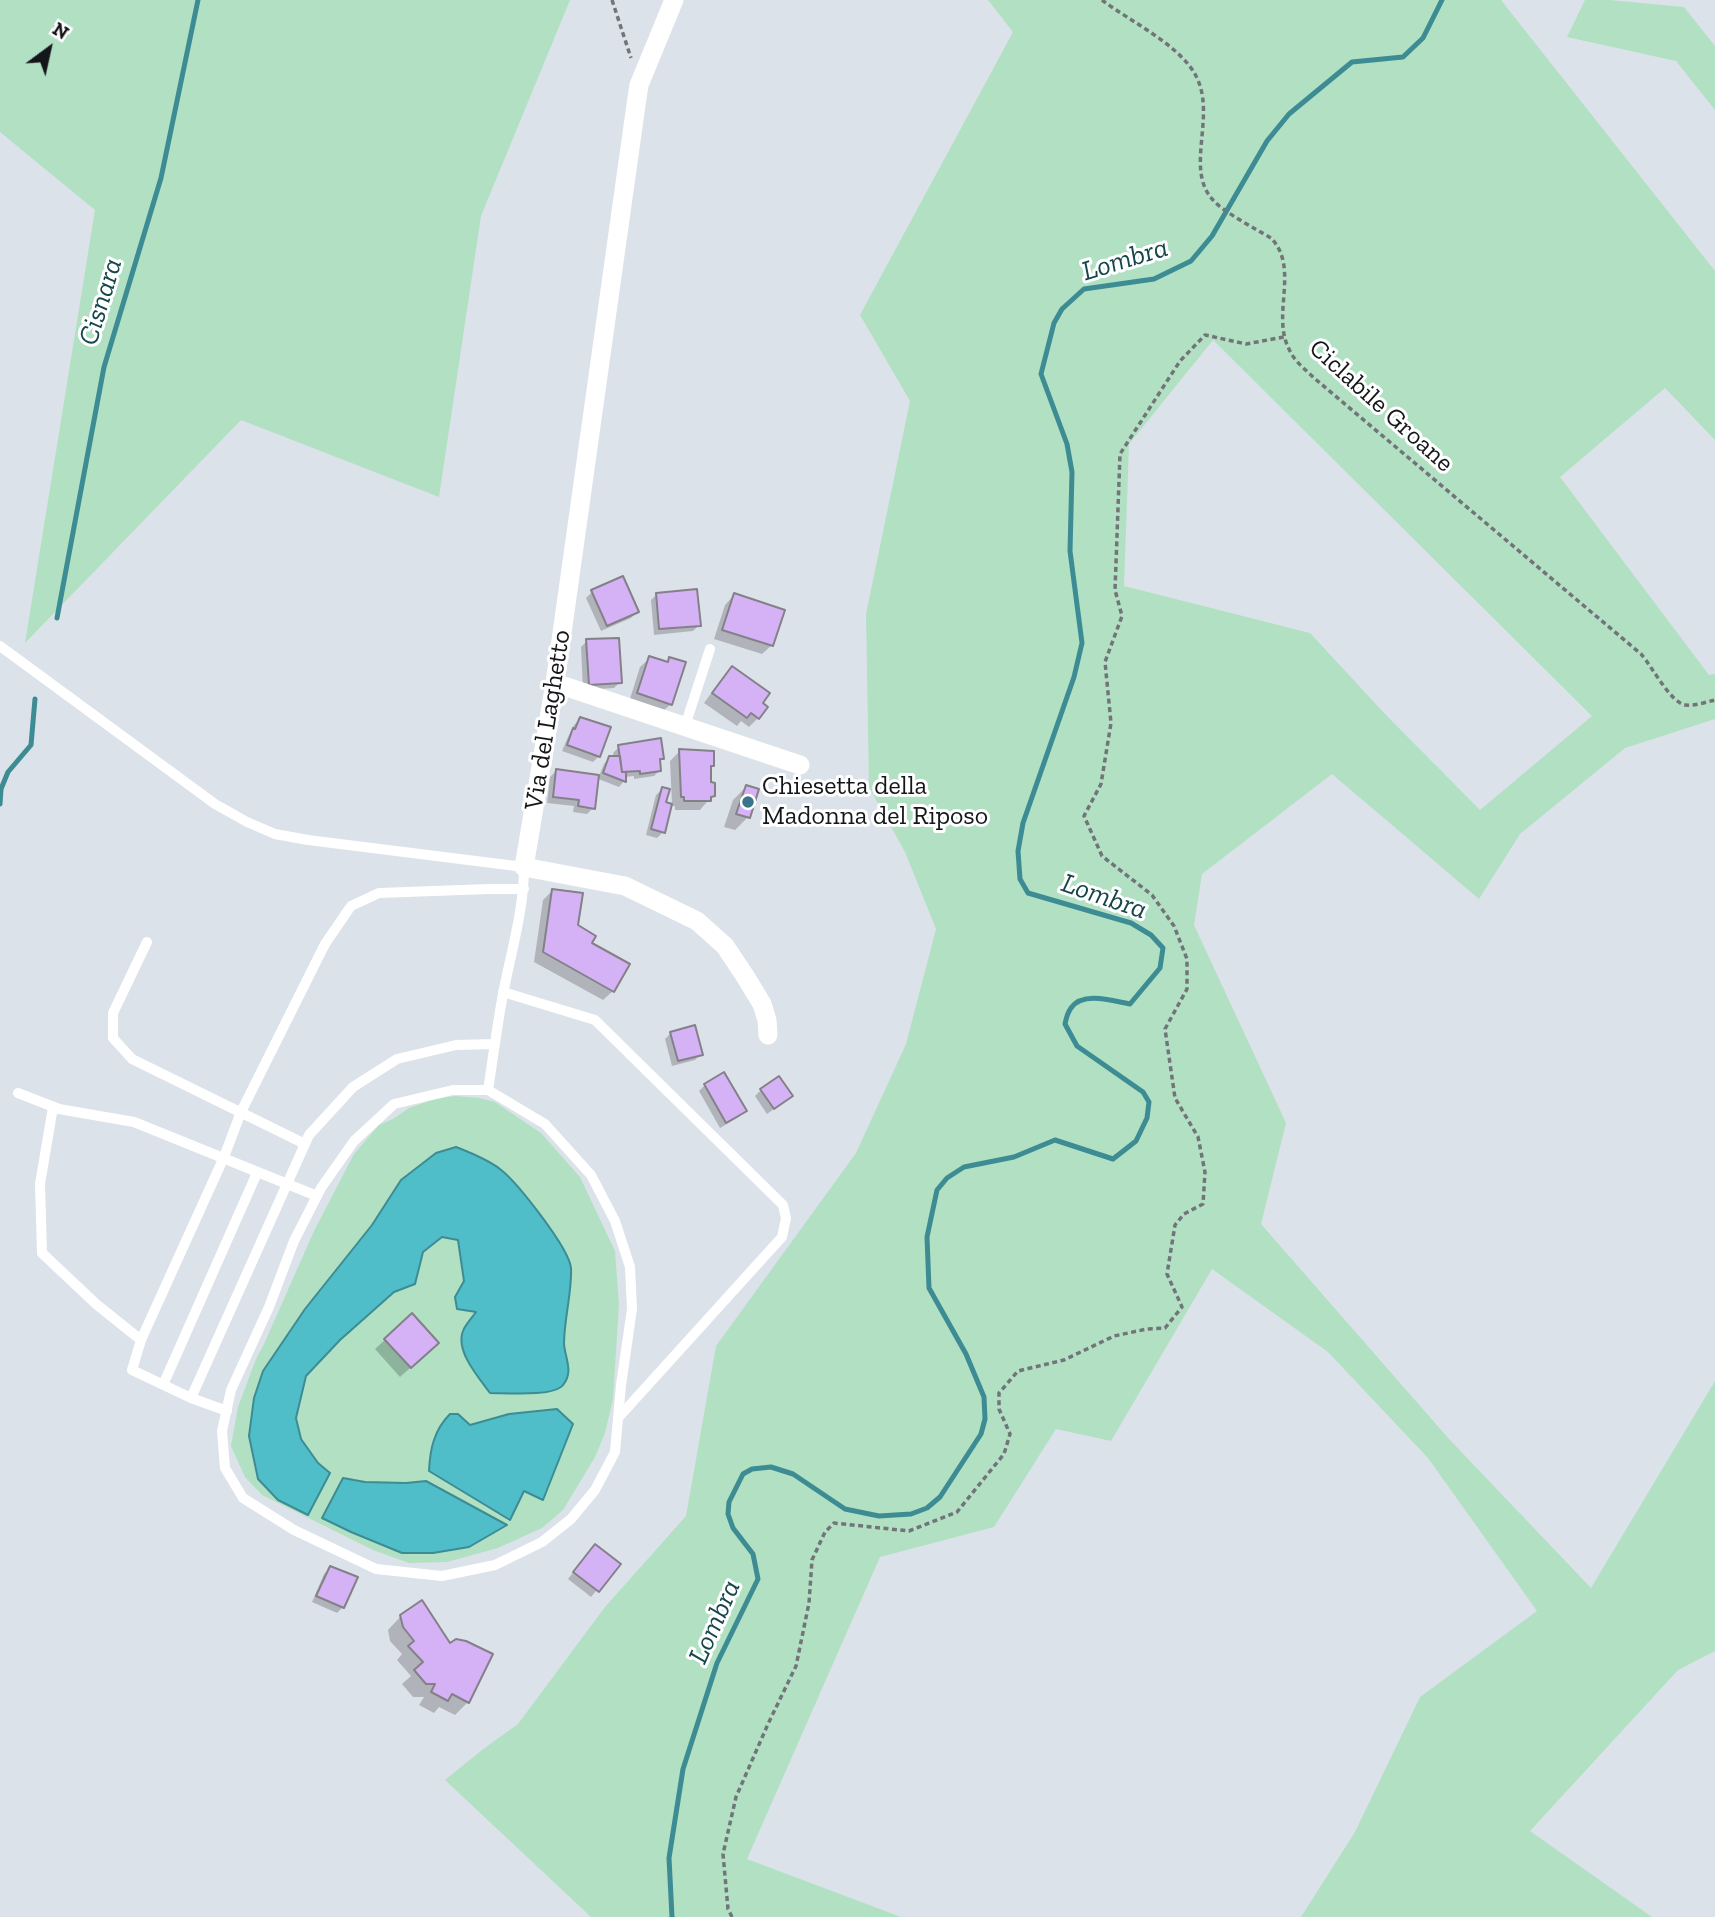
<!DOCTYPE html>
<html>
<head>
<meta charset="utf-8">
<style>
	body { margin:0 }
	#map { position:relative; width:1715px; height:1917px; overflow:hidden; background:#dce2e9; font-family:"Zilla Slab",serif }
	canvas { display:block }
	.north { position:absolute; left:14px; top:14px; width:70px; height:70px; -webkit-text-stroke:5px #fff; paint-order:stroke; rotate:33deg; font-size:19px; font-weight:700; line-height:28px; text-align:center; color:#141619 }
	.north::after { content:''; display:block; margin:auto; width:24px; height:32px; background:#141619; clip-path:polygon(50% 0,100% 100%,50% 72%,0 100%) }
</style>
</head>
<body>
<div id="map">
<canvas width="1715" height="1917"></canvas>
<div class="north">N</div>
</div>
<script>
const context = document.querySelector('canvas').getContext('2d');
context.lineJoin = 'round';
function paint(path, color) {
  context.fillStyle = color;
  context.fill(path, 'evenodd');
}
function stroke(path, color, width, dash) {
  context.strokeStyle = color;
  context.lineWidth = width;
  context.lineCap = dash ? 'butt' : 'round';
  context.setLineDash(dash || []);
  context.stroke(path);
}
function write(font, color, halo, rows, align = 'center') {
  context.font = font + ' "Zilla Slab",serif';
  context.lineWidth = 6;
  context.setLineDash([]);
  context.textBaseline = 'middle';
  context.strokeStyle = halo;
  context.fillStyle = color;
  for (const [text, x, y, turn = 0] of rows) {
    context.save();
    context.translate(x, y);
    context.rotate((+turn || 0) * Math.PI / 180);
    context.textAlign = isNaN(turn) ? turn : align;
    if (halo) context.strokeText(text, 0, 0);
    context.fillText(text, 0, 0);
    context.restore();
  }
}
paint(new Path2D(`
	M 0,0 L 570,0 L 481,216 L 439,497 L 241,420 L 25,643 L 95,210 L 0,132 Z
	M 988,0 L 1501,0 L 1715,271 L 1715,440 L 1665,388 L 1560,477 L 1709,675 L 1715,674 L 1715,719 L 1625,748 L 1520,834 L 1479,899 L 1332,774 L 1202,874 L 1194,925 L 1286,1123 L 1261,1224 L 1449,1439 L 1591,1588 L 1715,1381 L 1715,1651 L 1678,1670 L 1530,1831 L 1652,1917 L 1301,1917 L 1355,1832 L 1420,1697 L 1537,1611 L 1428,1458 L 1328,1352 L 1212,1269 L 1111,1441 L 1056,1429 L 994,1527 L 880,1557 L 747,1859 L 901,1917 L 591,1917 L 445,1780 L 482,1750 L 518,1724 L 605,1607 L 686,1516 L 716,1346 L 856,1153 L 906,1044 L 936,929 L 905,852 L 869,787 L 866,614 L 910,401 L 860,315 L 1013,32 ZM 1213,340 L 1592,716 L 1480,810 L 1386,715 L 1310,633 L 1124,586 L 1129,444 Z
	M 1585,0 L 1609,0 L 1684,7 L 1715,46 L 1715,110 L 1676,61 L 1567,37 Z
	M 455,1096 L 479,1098 L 495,1102 L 541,1133 L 580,1177 L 615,1251 L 619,1304 L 613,1399 L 605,1433 L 595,1457 L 563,1510 L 542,1528 L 498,1548 L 447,1562 L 409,1563 L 373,1550 L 262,1495 L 245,1477 L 231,1446 L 238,1407 L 256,1359 L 264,1344 L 314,1231 L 354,1154 L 379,1125 L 393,1119 L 409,1108 L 435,1099 Z`), '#b2e0c3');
const water = new Path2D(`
	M 456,1147 C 471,1153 487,1159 500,1169 C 517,1182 569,1248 571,1268 C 572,1293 564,1319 564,1344 C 565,1358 574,1372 563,1385 C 554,1397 505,1393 490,1393 C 479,1378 455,1351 463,1331 C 465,1325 472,1318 476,1312 L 457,1309 L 455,1297 L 464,1281 L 458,1240 L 442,1237 L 423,1252 L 415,1284 L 394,1292 L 340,1340 L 306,1376 L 296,1418 L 301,1439 L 318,1463 L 330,1473 L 308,1515 L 278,1500 L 258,1479 L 249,1436 L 254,1398 L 263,1371 L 305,1309 L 372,1225 L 401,1180 L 436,1153 Z
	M 557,1409 L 573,1424 L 543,1500 L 524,1491 L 510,1520 L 429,1471 C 430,1449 434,1430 450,1414 L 458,1414 L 470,1425 L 509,1414 Z
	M 343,1478 L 365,1482 L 406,1483 L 426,1481 L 507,1525 L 469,1547 L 433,1553 L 402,1553 L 351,1532 L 322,1518 Z`);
paint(water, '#4fbec8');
stroke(water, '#3d8c94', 2);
paint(new Path2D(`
	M 622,578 L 637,612 L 631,618 L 601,631 L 586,598 L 592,592 Z
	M 657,594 L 699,625 L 693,631 L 654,635 L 651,600 Z
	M 734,595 L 772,645 L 762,654 L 714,639 L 725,605 Z
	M 587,641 L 620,682 L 614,688 L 583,690 L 581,647 Z
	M 650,658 L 666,663 L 670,659 L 671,704 L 661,713 L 629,702 L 640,667 Z
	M 732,668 L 761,703 L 758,718 L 749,727 L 741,721 L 737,726 L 704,703 L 723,677 Z
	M 580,719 L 599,756 L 593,762 L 562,751 L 568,737 L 574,725 Z
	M 619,747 L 662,758 L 658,762 L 660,770 L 654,776 L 634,779 L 634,776 L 624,777 L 624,781 L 619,787 L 596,778 L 593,808 L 587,814 L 573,812 L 574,806 L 547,803 L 550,777 L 556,771 L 599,776 L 604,764 L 610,757 L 614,758 L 613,753 Z
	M 680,751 L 713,765 L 710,768 L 710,783 L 713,795 L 700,810 L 675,810 L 675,806 L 670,806 L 663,832 L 657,838 L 646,835 L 656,795 L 662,789 L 664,804 L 672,805 L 670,761 Z
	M 746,787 L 748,817 L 735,830 L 724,827 L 733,800 Z
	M 552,891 L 590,944 L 613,991 L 603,1000 L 534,962 L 543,900 Z
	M 671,1033 L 701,1054 L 695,1060 L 672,1066 L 665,1039 Z
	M 705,1085 L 745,1111 L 739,1117 L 720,1128 L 699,1091 Z
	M 761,1090 L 785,1101 L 767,1114 L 755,1096 Z
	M 412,1315 L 428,1352 L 400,1377 L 375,1349 Z
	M 589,1552 L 618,1564 L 591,1597 L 568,1579 Z
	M 330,1568 L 343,1607 L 337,1613 L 312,1602 L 324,1574 Z
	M 401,1616 L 468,1702 L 455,1715 L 439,1707 L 434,1713 L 419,1705 L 424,1697 L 413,1697 L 402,1684 L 411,1676 L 397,1660 L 402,1654 L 390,1641 L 388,1630 Z`), '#0003');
stroke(new Path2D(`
	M 57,618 L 104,367 L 161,178 L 198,0
	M 0,804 L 1,789 L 8,772 L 31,745 L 35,699
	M 672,1917 L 669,1858 L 683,1769 L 717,1663 L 758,1579 L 753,1554 L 733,1528 L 728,1514 L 729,1502 L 743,1474 L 752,1469 L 771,1467 L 793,1474 L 845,1509 L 879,1516 L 911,1514 L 927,1508 L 940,1497 L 981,1434 L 985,1419 L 984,1397 L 966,1354 L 929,1288 L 927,1237 L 937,1190 L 947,1178 L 964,1167 L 1014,1157 L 1055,1140 L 1113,1159 L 1136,1141 L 1147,1118 L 1149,1102 L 1143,1092 L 1077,1046 L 1065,1024 C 1066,1019 1068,1012 1071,1008 C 1083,991 1113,1001 1130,1004 L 1160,968 L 1163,948 L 1151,935 L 1131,923 L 1028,893 L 1020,879 L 1018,851 L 1023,823 L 1074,677 L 1082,643 L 1070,551 L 1072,472 L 1067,444 L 1041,374 L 1054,323 L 1062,309 L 1084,289 L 1154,279 L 1191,261 L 1212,236 L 1267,141 L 1289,114 L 1352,62 L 1403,57 L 1423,38 L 1442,0`), '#3d8c94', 5);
const building = new Path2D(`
	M 623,576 L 639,612 L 607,626 L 591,590 Z
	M 697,589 L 701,626 L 659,629 L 656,593 Z
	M 734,593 L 785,610 L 773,646 L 722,630 Z
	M 619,638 L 622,683 L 589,685 L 586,639 Z
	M 649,656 L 668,662 L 669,657 L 686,662 L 672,705 L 637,693 Z
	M 732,666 L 770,693 L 763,703 L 768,707 L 759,719 L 751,713 L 747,718 L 712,693 Z
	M 580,717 L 611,727 L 600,757 L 567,745 L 573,728 L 575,729 Z
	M 661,738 L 664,759 L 660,759 L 661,771 L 640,774 L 640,771 L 622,772 L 618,745 Z
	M 679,749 L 714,751 L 714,766 L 711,766 L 711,782 L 715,783 L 715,796 L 711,797 L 711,801 L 684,801 L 684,797 L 681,797 Z
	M 609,756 L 620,756 L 622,772 L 626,772 L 626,782 L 603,773 Z
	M 556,769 L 599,775 L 595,809 L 578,806 L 579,800 L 553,797 Z
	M 746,785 L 759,789 L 750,818 L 736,814 Z
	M 662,787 L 670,789 L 666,802 L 672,804 L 665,833 L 651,829 Z
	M 552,889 L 583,893 L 578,925 L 596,936 L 592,943 L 630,964 L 614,992 L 543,952 Z
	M 695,1025 L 703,1055 L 678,1061 L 670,1032 Z
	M 724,1072 L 747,1111 L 726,1123 L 704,1084 Z
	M 779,1076 L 793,1096 L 774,1109 L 760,1089 Z
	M 412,1313 L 439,1343 L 411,1368 L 384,1339 Z
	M 595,1544 L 621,1564 L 599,1592 L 573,1572 Z
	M 330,1566 L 358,1577 L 344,1608 L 316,1596 Z
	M 422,1600 L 450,1643 L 456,1639 L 466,1641 L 493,1654 L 469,1703 L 452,1694 L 448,1701 L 431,1692 L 435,1684 L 426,1684 L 414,1670 L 423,1662 L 408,1646 L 414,1641 L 403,1627 L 400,1615 Z`);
paint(building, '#d5b2f6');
stroke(building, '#848087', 2);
stroke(new Path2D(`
	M 612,0 L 631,58
	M 1102,0 C 1131,22 1180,45 1196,76 C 1217,116 1184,169 1213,200 C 1223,212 1256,229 1271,238 C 1300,268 1271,315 1289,349 C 1294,361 1305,369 1314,378 L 1641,654 C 1652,666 1671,704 1686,705 C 1695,706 1706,702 1715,700
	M 732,1917 L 728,1909 L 723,1854 L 736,1797 L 768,1724 L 796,1666 L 809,1603 L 812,1560 L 825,1532 L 834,1523 L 909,1531 L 957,1512 L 1004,1454 L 1010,1434 L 999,1409 L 999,1393 L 1018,1371 L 1064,1360 L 1114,1336 L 1147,1329 L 1165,1328 L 1182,1307 L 1167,1274 L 1175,1225 L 1184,1214 L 1203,1204 L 1205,1172 L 1198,1137 L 1175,1098 L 1165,1029 L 1187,989 L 1187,959 L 1174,926 L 1152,895 L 1102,856 L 1084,816 L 1101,784 L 1111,723 L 1105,662 L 1122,616 L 1115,590 L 1120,454 L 1180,361 L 1205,335 L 1246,344 L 1284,337`), '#71757a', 3.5, [5, 3.5]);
stroke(new Path2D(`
	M 0,646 L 215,804 L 247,822 L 275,834 L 308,840 L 524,867 C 524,910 511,952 503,994 C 497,1026 493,1058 488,1090
	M 685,726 L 710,649
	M 147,942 L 113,1013 L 113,1038 L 132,1059 L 305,1144
	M 503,992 L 595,1020 L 783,1205 L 786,1218 L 782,1237 L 618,1418
	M 453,1090 L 488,1090 L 545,1124 L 591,1175 L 615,1221 L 630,1267 L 632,1309 L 621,1385 L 615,1452 L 595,1490 L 571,1519 L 542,1542 L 495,1565 L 442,1576 L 376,1569 L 294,1530 L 243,1498 L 225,1468 L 222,1431 L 231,1390 L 269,1307 L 294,1241 L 321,1188 L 354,1141 L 394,1104 Z
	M 18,1093 L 59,1109 L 134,1122 L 317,1196
	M 53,1107 L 40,1184 L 42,1253 L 96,1304 L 141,1340
	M 163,1385 L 257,1173
	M 191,1398 L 132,1370 L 141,1340 L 224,1157 L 241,1112 L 325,944 L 351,906 L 379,893 L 489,889 L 524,889
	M 227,1411 L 191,1398 L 309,1135 L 353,1087 L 397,1059 L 456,1045 L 495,1044`), '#fff', 10);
stroke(new Path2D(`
	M 674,0 L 639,85 L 636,105 L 555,683 L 524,867 L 625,886 L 697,921 L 725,946 L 745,976 L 762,1004 L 767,1020 L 768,1035
	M 555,683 L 800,765`), '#fff', 19);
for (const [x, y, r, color] of [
	[748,802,7,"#39748c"]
]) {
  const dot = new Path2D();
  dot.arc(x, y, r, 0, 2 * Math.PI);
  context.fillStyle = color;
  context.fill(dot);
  stroke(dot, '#fff', 2.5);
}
write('26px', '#141619', '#fff', [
	["Ciclabile Groane",1381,406,42],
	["Via del Laghetto",548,720,-81]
]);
write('26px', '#141619', '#fff', [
	["Chiesetta della",762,787],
	["Madonna del Riposo",762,817]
], 'left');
write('italic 28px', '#14464a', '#fff', [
	["Lombra",1125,260,-17],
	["Cisnara",101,302,-73],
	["Lombra",1104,897,19],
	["Lombra",715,1622,-66]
]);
</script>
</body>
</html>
